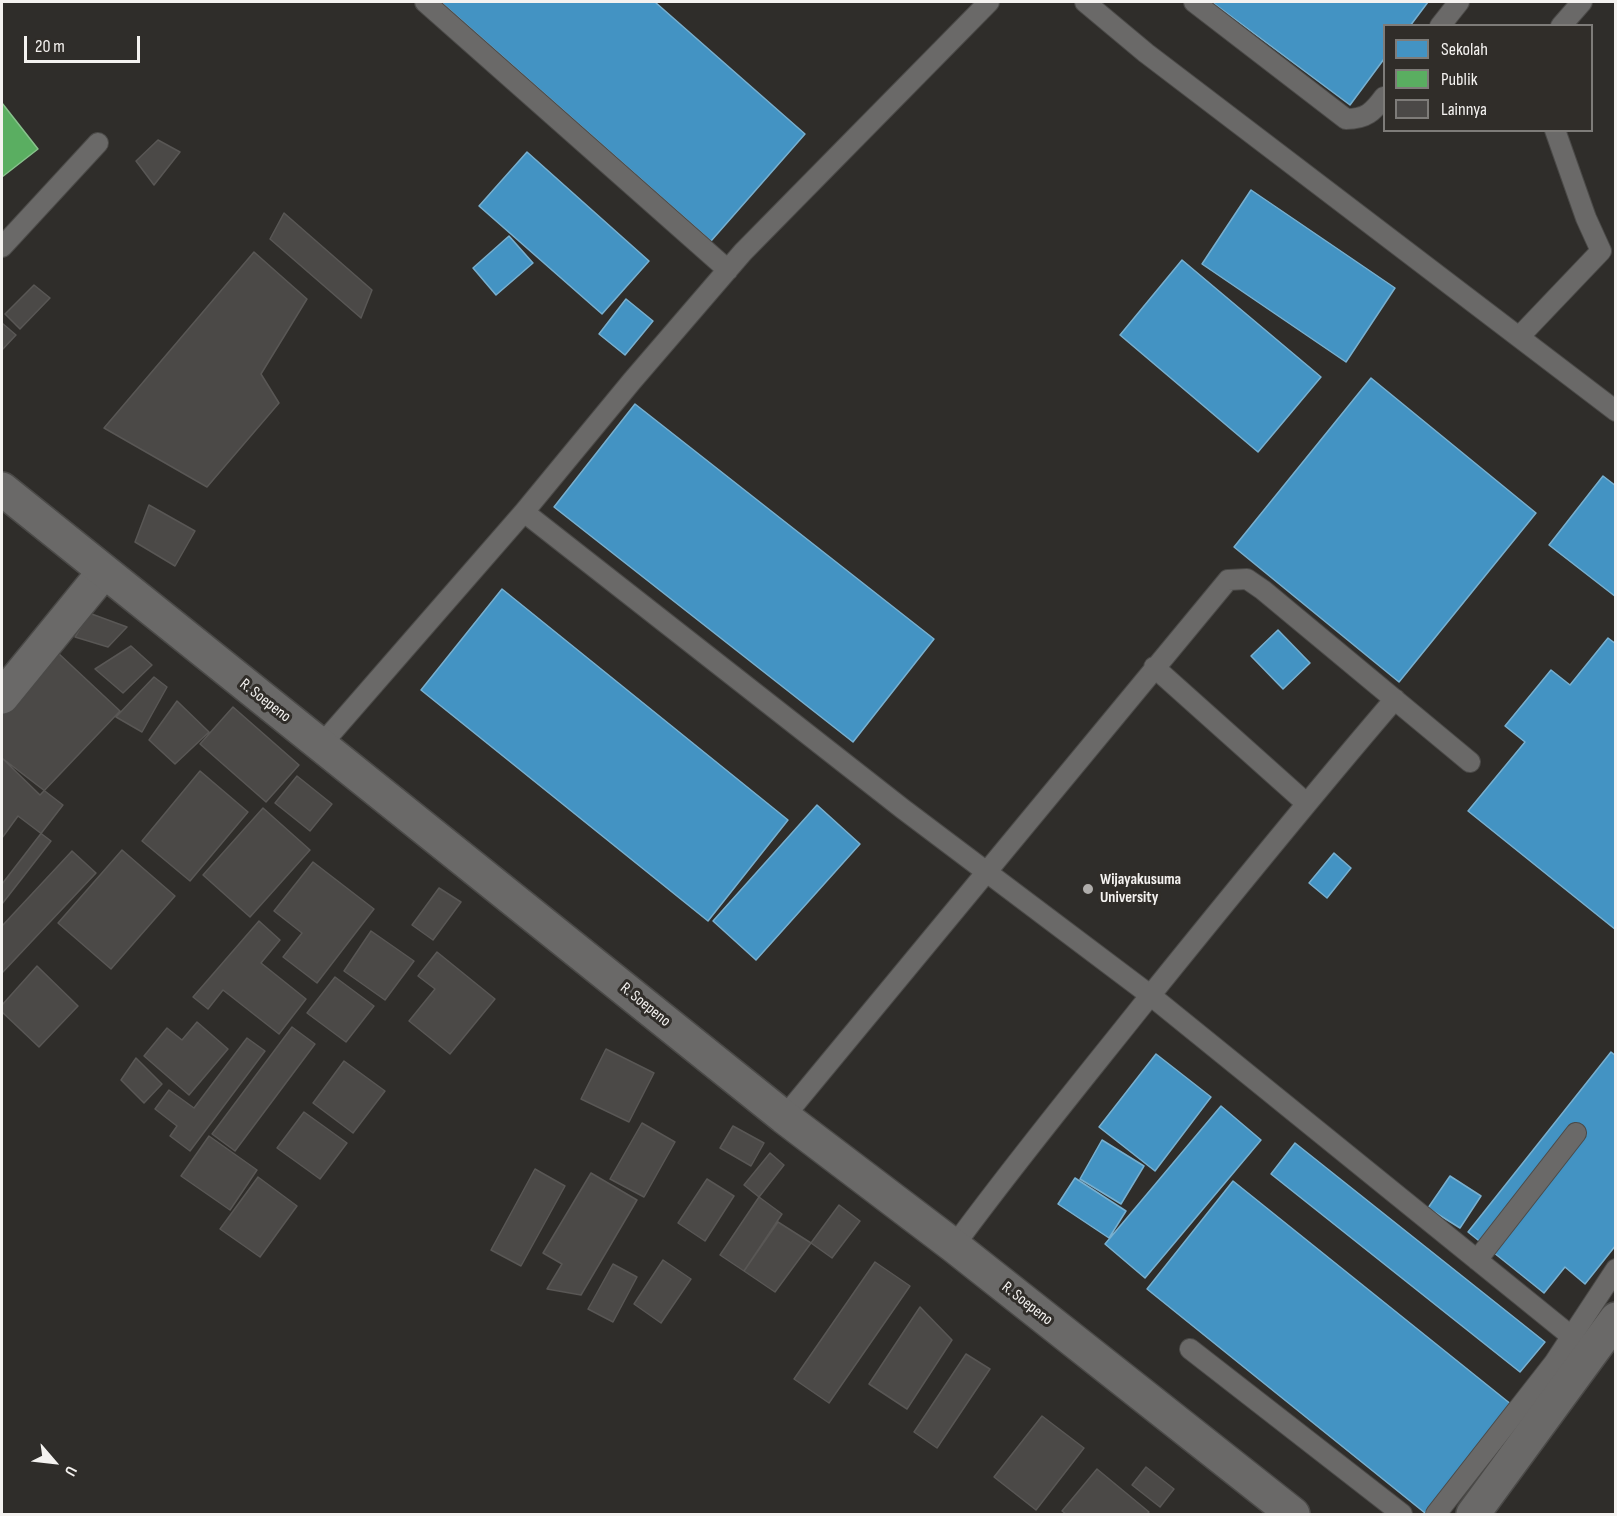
<!DOCTYPE html>
<html>
<head>
<meta charset="utf-8">
<style>
	body { margin:0 }
	#map { position:relative; width:1617px; height:1516px; overflow:hidden; background:#2f2d2a; font-family:"Sofia Sans Condensed",sans-serif }
	canvas { display:block }
	.frame { position:absolute; inset:0; border:3px solid #f4f2f0; pointer-events:none }
	.legend { position:absolute; left:1383px; top:24px; width:210px; height:108px; box-sizing:border-box; background:#302d29; border:2px solid #7e7c79; margin:0; padding:8px 10px; list-style:none; font-size:18px; color:#f4f2f0 }
	.legend li { display:flex; align-items:center; gap:12px; height:30px }
	.legend b { width:30px; border:2px solid #7e7c79 }
	.north { position:absolute; left:24px; top:1432px; width:60px; height:60px; -webkit-text-stroke:4px #302d29; paint-order:stroke; rotate:118deg; font-size:16px; font-weight:700; line-height:24px; text-align:center; color:#f4f2f0 }
	.north::after { content:''; display:block; margin:auto; width:21px; height:27px; background:#f4f2f0; clip-path:polygon(50% 0,100% 100%,50% 72%,0 100%) }
	.scale { position:absolute; left:24px; top:36px; width:116px; height:27px; box-sizing:border-box; border:3px solid #f4f2f0; border-top:0; padding-left:8px; font-size:18px; line-height:21px; white-space:nowrap; color:#f4f2f0; -webkit-text-stroke:4px #302d29; paint-order:stroke }
</style>
</head>
<body>
<div id="map">
<canvas width="1617" height="1516"></canvas>
<div class="frame"></div>
<ul class="legend">
<li><b style="height:16px;background:#4393c3"></b>Sekolah</li>
<li><b style="height:16px;background:#5aae61"></b>Publik</li>
<li><b style="height:16px;background:#4b4947"></b>Lainnya</li>
</ul>
<div class="north">U</div>
<div class="scale">20 m</div>
</div>
<script>
const context = document.querySelector('canvas').getContext('2d');
context.lineJoin = 'round';
function paint(path, color) {
  context.fillStyle = color;
  context.fill(path, 'evenodd');
}
function stroke(path, color, width, dash) {
  context.strokeStyle = color;
  context.lineWidth = width;
  context.lineCap = dash ? 'butt' : 'round';
  context.setLineDash(dash || []);
  context.stroke(path);
}
function write(font, color, halo, rows, align = 'center') {
  context.font = font + ' "Sofia Sans Condensed",sans-serif';
  context.lineWidth = 6;
  context.setLineDash([]);
  context.textBaseline = 'middle';
  context.strokeStyle = halo;
  context.fillStyle = color;
  for (const [text, x, y, turn = 0] of rows) {
    context.save();
    context.translate(x, y);
    context.rotate((+turn || 0) * Math.PI / 180);
    context.textAlign = isNaN(turn) ? turn : align;
    if (halo) context.strokeText(text, 0, 0);
    context.fillText(text, 0, 0);
    context.restore();
  }
}
const schools = new Path2D(`
	M 441,2 L 655,2 L 805,134 L 711,241 Z
	M 1212,2 L 1428,2 L 1410,26 L 1384,26 L 1384,59 L 1350,105 Z
	M 527,152 L 649,261 L 602,314 L 479,206 Z
	M 1251,190 L 1395,288 L 1346,362 L 1202,264 Z
	M 509,236 L 533,263 L 496,295 L 473,268 Z
	M 1182,260 L 1321,377 L 1258,452 L 1120,335 Z
	M 626,299 L 653,321 L 625,355 L 599,334 Z
	M 1371,378 L 1536,513 L 1399,682 L 1234,547 Z
	M 635,404 L 934,639 L 853,742 L 554,507 Z
	M 1603,476 L 1616,486 L 1616,597 L 1549,545 Z
	M 502,589 L 788,820 L 708,921 L 421,690 Z
	M 1278,630 L 1310,663 L 1283,689 L 1251,656 Z
	M 1608,638 L 1616,644 L 1616,930 L 1468,811 L 1525,742 L 1505,726 L 1551,670 L 1570,685 Z
	M 817,805 L 860,844 L 756,960 L 713,921 Z
	M 1334,853 L 1351,868 L 1327,898 L 1309,883 Z
	M 1611,1052 L 1616,1056 L 1616,1245 L 1585,1284 L 1565,1267 L 1544,1293 L 1468,1232 Z
	M 1156,1054 L 1211,1097 L 1155,1171 L 1099,1127 Z
	M 1221,1106 L 1261,1140 L 1145,1278 L 1105,1244 Z
	M 1102,1140 L 1144,1166 L 1121,1204 L 1080,1179 Z
	M 1295,1143 L 1545,1342 L 1520,1372 L 1271,1174 Z
	M 1450,1176 L 1481,1196 L 1460,1228 L 1428,1208 Z
	M 1075,1178 L 1126,1211 L 1109,1238 L 1058,1204 Z
	M 1233,1181 L 1512,1405 L 1425,1513 L 1147,1289 Z`);
paint(schools, '#4393c3');
stroke(schools, '#78b0d0', 1.5);
const public = new Path2D(`
	M 2,103 L 38,149 L 2,177 Z`);
paint(public, '#5aae61');
stroke(public, '#88c28c', 1.5);
const building = new Path2D(`
	M 158,140 L 180,152 L 154,185 L 136,161 Z
	M 284,213 L 372,290 L 361,318 L 270,239 Z
	M 254,252 L 307,299 L 261,374 L 279,403 L 207,487 L 104,428 Z
	M 34,285 L 50,298 L 20,329 L 5,314 Z
	M 2,323 L 16,335 L 2,350 Z
	M 149,505 L 195,531 L 175,566 L 135,542 Z
	M 89,613 L 127,627 L 108,647 L 75,637 Z
	M 131,646 L 152,665 L 123,693 L 95,669 Z
	M 57,652 L 120,711 L 40,795 L 2,758 L 2,711 Z
	M 154,677 L 167,687 L 142,732 L 116,717 Z
	M 177,701 L 209,732 L 175,764 L 149,740 Z
	M 233,707 L 299,765 L 266,802 L 200,744 Z
	M 2,758 L 63,805 L 2,884 Z
	M 200,771 L 248,812 L 190,881 L 142,841 Z
	M 297,776 L 332,804 L 310,831 L 275,803 Z
	M 263,808 L 310,850 L 250,917 L 203,875 Z
	M 18,816 L 51,841 L 2,904 L 2,838 Z
	M 122,850 L 175,896 L 111,969 L 58,923 Z
	M 72,851 L 96,873 L 2,973 L 2,926 Z
	M 313,862 L 374,909 L 317,983 L 283,957 L 302,933 L 274,911 Z
	M 439,888 L 461,902 L 433,940 L 412,925 Z
	M 259,921 L 280,940 L 261,963 L 306,999 L 279,1034 L 223,990 L 208,1009 L 193,997 Z
	M 371,931 L 414,961 L 385,1000 L 344,971 Z
	M 437,952 L 495,999 L 450,1054 L 409,1021 L 435,989 L 418,976 Z
	M 37,966 L 78,1006 L 39,1047 L 2,1012 L 2,1005 Z
	M 335,977 L 374,1006 L 346,1042 L 307,1013 Z
	M 197,1022 L 228,1049 L 189,1095 L 144,1056 L 167,1028 L 182,1040 Z
	M 292,1027 L 315,1044 L 235,1151 L 212,1134 Z
	M 247,1038 L 265,1051 L 190,1151 L 170,1136 L 177,1126 L 155,1109 L 169,1090 L 194,1108 Z
	M 606,1049 L 654,1073 L 629,1122 L 581,1099 Z
	M 136,1058 L 162,1084 L 144,1103 L 121,1080 Z
	M 344,1061 L 385,1091 L 353,1133 L 313,1103 Z
	M 304,1112 L 347,1143 L 320,1179 L 277,1148 Z
	M 642,1123 L 675,1142 L 644,1197 L 610,1179 Z
	M 733,1126 L 764,1143 L 751,1166 L 720,1148 Z
	M 209,1136 L 257,1170 L 230,1210 L 181,1176 Z
	M 770,1153 L 784,1165 L 759,1197 L 744,1185 Z
	M 535,1169 L 565,1186 L 521,1266 L 491,1250 Z
	M 591,1173 L 637,1200 L 581,1295 L 547,1289 L 562,1264 L 543,1253 Z
	M 258,1177 L 297,1206 L 260,1257 L 220,1229 Z
	M 707,1179 L 734,1196 L 705,1241 L 678,1223 Z
	M 759,1197 L 782,1214 L 744,1271 L 720,1255 Z
	M 839,1205 L 860,1221 L 832,1258 L 811,1243 Z
	M 778,1222 L 811,1243 L 775,1292 L 744,1271 Z
	M 663,1260 L 691,1279 L 661,1323 L 634,1304 Z
	M 875,1262 L 910,1286 L 829,1403 L 794,1379 Z
	M 613,1264 L 637,1277 L 613,1322 L 588,1309 Z
	M 920,1307 L 952,1340 L 907,1409 L 869,1384 Z
	M 966,1354 L 990,1369 L 937,1448 L 914,1432 Z
	M 1042,1416 L 1084,1448 L 1036,1510 L 994,1477 Z
	M 1146,1467 L 1174,1489 L 1160,1507 L 1132,1485 Z
	M 1097,1469 L 1149,1512 L 1147,1514 L 1066,1514 L 1062,1511 Z`);
paint(building, '#4b4947');
stroke(building, '#595755', 1.5);
const service = new Path2D(`
	M 425,2 L 728,270
	M 989,2 L 743,252 L 632,381 L 524,512 L 903,809 L 1150,995 L 1571,1336
	M 1085,2 L 1146,53 L 1616,411
	M 1194,2 L 1346,119 C 1366,119 1373,112 1384,97
	M 1440,26 L 1459,2
	M 1561,26 L 1582,2
	M 1555,130 L 1586,218 L 1601,251
	M 2,247 L 98,143
	M 1519,337 L 1601,251
	M 1154,667 L 1306,803
	M 321,745 L 524,512
	M 784,1117 L 1228,580 L 1247,579 L 1263,590 L 1470,762
	M 954,1246 C 1014,1164 1078,1086 1141,1007 C 1225,903 1308,800 1395,699
	M 1477,1260 L 1576,1133
	M 1190,1349 L 1402,1514
	M 1436,1514 L 1554,1363 L 1616,1269`);
const minor = new Path2D(`
	M 2,697 L 103,573
	M 1473,1514 L 1616,1319`);
const tertiary = new Path2D(`
	M 2,489 L 784,1117 L 954,1246 L 1293,1514`);
stroke(service, '#4b4a48', 22);
stroke(minor, '#4b4a48', 36);
stroke(tertiary, '#4b4a48', 36);
stroke(service, '#6a6968', 20);
stroke(minor, '#6a6968', 33);
stroke(tertiary, '#6a6968', 33);
for (const [x, y, r, color] of [
	[1088,889,6,"#afadab"]
]) {
  const dot = new Path2D();
  dot.arc(x, y, r, 0, 2 * Math.PI);
  context.fillStyle = color;
  context.fill(dot);
  stroke(dot, '#302d29', 2);
}
write('16px', '#f4f2f0', '#302d29', [
	["R. Soepeno",265,701,38],
	["R. Soepeno",645,1005,39],
	["R. Soepeno",1027,1304,38]
]);
write('bold 16px', '#f4f2f0', '#302d29', [
	["Wijayakusuma",1100,880],
	["University",1100,898]
], 'left');
</script>
</body>
</html>
